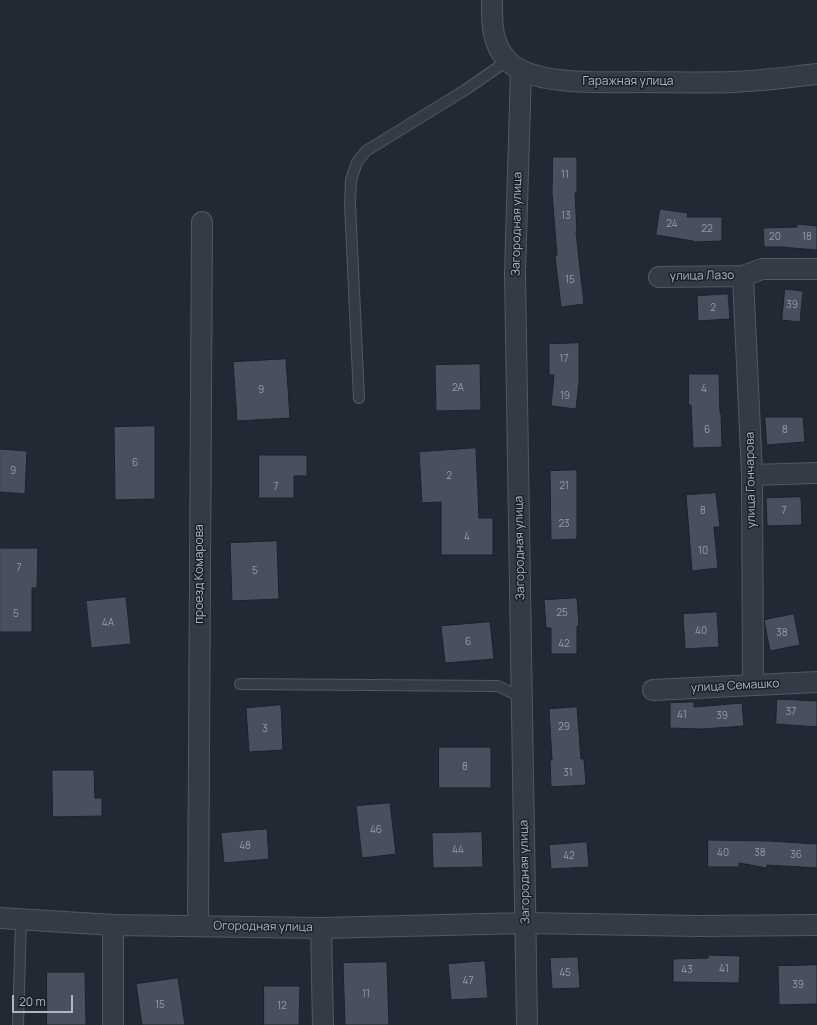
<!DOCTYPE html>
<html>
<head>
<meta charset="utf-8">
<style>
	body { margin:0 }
	#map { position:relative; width:817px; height:1025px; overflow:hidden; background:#222935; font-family:Manrope,sans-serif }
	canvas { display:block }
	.scale { position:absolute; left:12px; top:995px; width:61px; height:18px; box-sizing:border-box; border:2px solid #afb5c3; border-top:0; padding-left:5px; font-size:12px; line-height:14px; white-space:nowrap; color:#afb5c3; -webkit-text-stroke:3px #1a202b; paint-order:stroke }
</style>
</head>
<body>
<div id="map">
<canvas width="817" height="1025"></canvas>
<div class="scale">20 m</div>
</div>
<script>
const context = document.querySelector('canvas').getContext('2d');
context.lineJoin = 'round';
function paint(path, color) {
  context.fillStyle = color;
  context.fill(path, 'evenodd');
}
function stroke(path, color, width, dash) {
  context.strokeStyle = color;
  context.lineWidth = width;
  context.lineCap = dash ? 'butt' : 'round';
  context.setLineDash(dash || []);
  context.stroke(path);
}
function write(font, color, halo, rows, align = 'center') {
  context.font = font + ' Manrope,sans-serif';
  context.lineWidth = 3;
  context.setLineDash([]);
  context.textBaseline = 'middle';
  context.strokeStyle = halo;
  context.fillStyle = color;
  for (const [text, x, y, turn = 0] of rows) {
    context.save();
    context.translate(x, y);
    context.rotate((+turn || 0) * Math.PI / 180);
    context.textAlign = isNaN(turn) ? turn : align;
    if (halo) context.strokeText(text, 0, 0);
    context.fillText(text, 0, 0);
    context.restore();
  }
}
const building = new Path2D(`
	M 553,157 L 577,157 L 577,193 L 575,193 L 577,232 L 576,232 L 584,304 L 561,307 L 555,256 L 557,255 L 552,193 Z
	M 660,209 L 688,213 L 687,217 L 722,217 L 722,241 L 693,242 L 693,241 L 656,235 Z
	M 797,224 L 817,226 L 817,250 L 781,247 L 764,247 L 763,228 L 797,227 Z
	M 785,289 L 803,291 L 800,322 L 782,320 Z
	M 728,294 L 730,319 L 698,321 L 697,296 Z
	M 579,343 L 579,382 L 576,409 L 551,406 L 554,375 L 549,375 L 549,344 Z
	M 286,359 L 290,418 L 237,421 L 233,362 Z
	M 480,364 L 481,410 L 436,411 L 435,365 Z
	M 689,374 L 719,374 L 720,413 L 721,413 L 722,447 L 693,448 L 691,405 L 689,405 Z
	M 765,417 L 803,417 L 805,442 L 767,445 Z
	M 155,426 L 155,499 L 115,500 L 114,427 Z
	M 476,448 L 479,518 L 493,518 L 493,555 L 441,555 L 441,502 L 422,503 L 419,452 Z
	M 0,449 L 27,451 L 25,494 L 0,492 Z
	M 259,455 L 307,455 L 307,476 L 294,476 L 294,498 L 259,498 Z
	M 577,470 L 577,539 L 551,540 L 550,471 Z
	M 716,493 L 720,527 L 714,527 L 718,568 L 692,571 L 686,495 Z
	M 801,497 L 802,525 L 767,526 L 766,498 Z
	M 277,541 L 279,599 L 232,601 L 230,543 Z
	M 0,548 L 38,548 L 37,588 L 32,588 L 32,632 L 0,632 Z
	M 126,597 L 131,644 L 91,648 L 86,601 Z
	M 577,598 L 579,626 L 577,626 L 577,654 L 551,654 L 551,628 L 546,628 L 544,600 Z
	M 717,612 L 719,647 L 685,649 L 683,614 Z
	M 794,614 L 800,645 L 770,651 L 764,620 Z
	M 490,622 L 494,659 L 445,663 L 441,626 Z
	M 777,699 L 817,701 L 817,727 L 776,724 Z
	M 694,702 L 694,707 L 742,703 L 744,726 L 702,729 L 670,728 L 670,703 Z
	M 281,705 L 283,750 L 249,752 L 246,708 Z
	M 577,707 L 581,759 L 584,759 L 586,785 L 551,787 L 550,760 L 552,760 L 549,709 Z
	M 439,747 L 491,747 L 491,788 L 439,788 Z
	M 52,770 L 94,770 L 95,798 L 102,798 L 102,816 L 53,817 Z
	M 390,803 L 396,854 L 362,858 L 356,806 Z
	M 267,829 L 269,859 L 224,863 L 221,833 Z
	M 482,832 L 483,867 L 433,868 L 432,833 Z
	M 708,840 L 769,841 L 817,844 L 817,868 L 767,865 L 767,868 L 739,863 L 739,867 L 708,867 Z
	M 587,842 L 589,867 L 551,869 L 549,845 Z
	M 708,955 L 740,956 L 739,983 L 673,982 L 673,959 L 708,958 Z
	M 578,957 L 580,988 L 552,989 L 550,958 Z
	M 485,961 L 488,998 L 451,1000 L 448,964 Z
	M 387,962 L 389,1025 L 345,1025 L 343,963 Z
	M 817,965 L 817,1004 L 779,1005 L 778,966 Z
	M 47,972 L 85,972 L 86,1025 L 47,1025 Z
	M 178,978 L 185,1025 L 142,1025 L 136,984 Z
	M 264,986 L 300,986 L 299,1025 L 264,1025 Z`);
paint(building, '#48505f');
stroke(building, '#1c222d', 1);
const lane = new Path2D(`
	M 359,398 L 350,204 L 351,180 L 357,162 L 366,151 L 465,90 L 507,61
	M 240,684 L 498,686 L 522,698
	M 18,1025 L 21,919`);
const street = new Path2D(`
	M 492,0 C 492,21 491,43 507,60 C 531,87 607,82 641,82 C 672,82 702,83 732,82 C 761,81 789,77 817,74
	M 521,70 L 515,273 L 527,1025
	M 743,276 L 752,475 L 753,685
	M 659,277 L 743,276 L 762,269 L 817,269
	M 752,475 L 817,473
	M 653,690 L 817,682
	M 0,918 L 113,925 L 321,928 L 526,923 L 699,926 L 817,925
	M 113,925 L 113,1025
	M 198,926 L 202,222
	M 321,928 L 323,1025`);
stroke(lane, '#525864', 12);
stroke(street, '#525864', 22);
stroke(lane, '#353b46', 10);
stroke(street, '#353b46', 20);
write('10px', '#959caa', null, [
	["11",565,175],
	["13",566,216],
	["24",672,224],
	["22",707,229],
	["20",775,237],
	["18",807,237],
	["15",570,280],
	["39",792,305],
	["2",713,308],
	["17",564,359],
	["2А",458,388],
	["4",704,389],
	["9",261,390],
	["19",565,396],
	["6",707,430],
	["8",785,430],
	["6",135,463],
	["9",13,471],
	["2",449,476],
	["21",564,486],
	["7",276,487],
	["8",703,511],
	["7",784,511],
	["23",564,524],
	["4",467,537],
	["10",703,551],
	["7",19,568],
	["5",255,571],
	["25",562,613],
	["5",16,614],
	["4А",108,623],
	["40",701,631],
	["38",782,633],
	["6",468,642],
	["42",564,644],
	["37",791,712],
	["41",682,715],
	["39",722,716],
	["29",564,727],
	["3",265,729],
	["8",465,767],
	["31",568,773],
	["46",376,830],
	["48",245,846],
	["44",458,850],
	["40",723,853],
	["38",760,853],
	["36",796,855],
	["42",569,856],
	["41",724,969],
	["43",687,970],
	["45",565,973],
	["47",468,981],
	["39",798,985],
	["11",366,994],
	["15",160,1005],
	["12",282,1006]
]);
write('12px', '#afb5c3', '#1a202b', [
	["Гаражная улица",628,82],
	["Загородная улица",517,224,-89],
	["улица Лазо",702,276,-1],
	["улица Гончарова",751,480,-91],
	["Загородная улица",520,548,-91],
	["проезд Комарова",200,574,-90],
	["улица Семашко",735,686,-3],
	["Загородная улица",525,872,-91],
	["Огородная улица",263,927,1]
]);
</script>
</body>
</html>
